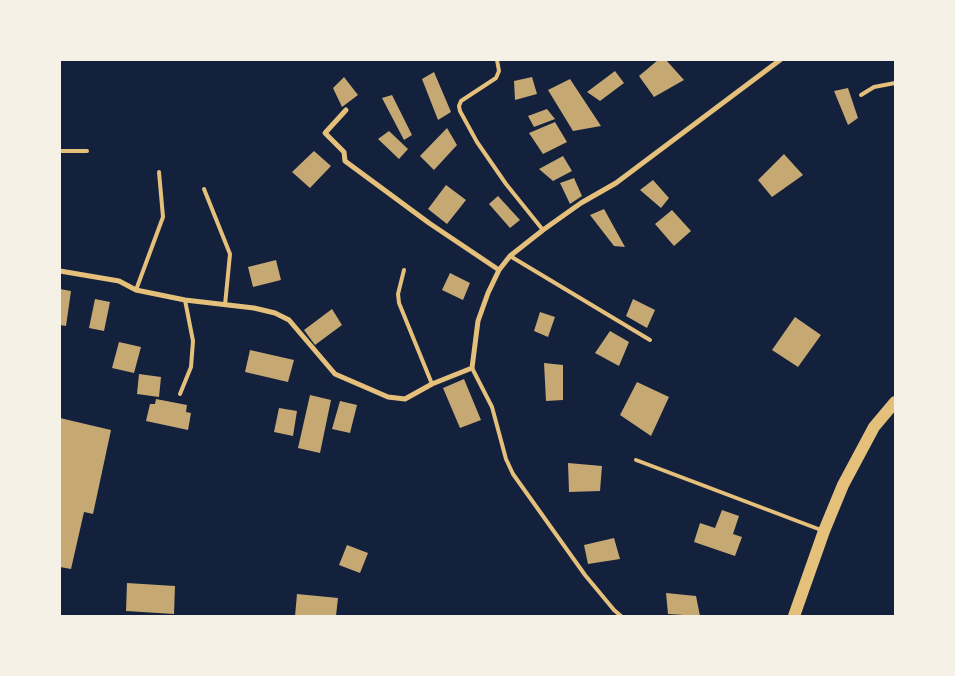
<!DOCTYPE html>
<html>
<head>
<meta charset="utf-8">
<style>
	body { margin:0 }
	#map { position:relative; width:955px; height:676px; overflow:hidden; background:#14213d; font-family:Merriweather,serif }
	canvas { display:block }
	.frame { position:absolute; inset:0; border:61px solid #f6f1e7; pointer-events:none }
</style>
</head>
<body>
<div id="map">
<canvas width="955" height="676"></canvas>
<div class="frame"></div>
</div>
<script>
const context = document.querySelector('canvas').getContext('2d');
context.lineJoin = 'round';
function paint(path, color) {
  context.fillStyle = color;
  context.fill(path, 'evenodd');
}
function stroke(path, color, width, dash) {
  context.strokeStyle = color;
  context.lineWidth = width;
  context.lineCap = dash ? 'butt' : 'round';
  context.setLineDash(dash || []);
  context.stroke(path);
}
paint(new Path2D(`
	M 658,60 L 666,60 L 684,80 L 654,97 L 639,76 Z
	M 615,71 L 624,83 L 600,101 L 587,92 Z
	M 434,72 L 451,112 L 438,120 L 422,79 Z
	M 344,77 L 358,95 L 342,107 L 333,88 Z
	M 532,77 L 537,94 L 515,100 L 514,81 Z
	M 570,79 L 601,126 L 573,131 L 548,90 Z
	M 848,88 L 858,118 L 848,125 L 834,91 Z
	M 392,95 L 412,135 L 404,140 L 382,98 Z
	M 547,109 L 555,119 L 534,127 L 528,116 Z
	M 555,122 L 567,142 L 543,154 L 529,133 Z
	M 447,128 L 457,145 L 434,170 L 420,156 Z
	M 389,131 L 408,149 L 399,159 L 378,139 Z
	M 314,151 L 331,166 L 310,188 L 292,172 Z
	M 784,154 L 803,175 L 772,197 L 758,180 Z
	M 563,156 L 572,171 L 553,181 L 539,169 Z
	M 574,178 L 582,196 L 570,204 L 560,183 Z
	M 653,180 L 669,198 L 661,208 L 640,190 Z
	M 446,185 L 466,200 L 447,224 L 428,209 Z
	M 498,196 L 520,220 L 510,228 L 489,204 Z
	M 604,209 L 625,247 L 614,246 L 590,215 Z
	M 672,210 L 691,231 L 674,246 L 655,224 Z
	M 276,260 L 281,280 L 253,287 L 248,267 Z
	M 450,273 L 470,283 L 463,300 L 442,290 Z
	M 60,289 L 71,291 L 66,326 L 60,325 Z
	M 95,299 L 110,302 L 104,331 L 89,328 Z
	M 633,299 L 655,310 L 647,328 L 626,316 Z
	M 332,309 L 342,325 L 315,345 L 304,330 Z
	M 540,312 L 555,317 L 548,337 L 534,331 Z
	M 795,317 L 821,335 L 798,367 L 772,350 Z
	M 610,331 L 629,342 L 619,366 L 595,353 Z
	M 119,342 L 141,347 L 134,373 L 112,368 Z
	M 250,350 L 294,360 L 288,382 L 245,372 Z
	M 544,363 L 563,365 L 563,400 L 546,401 Z
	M 139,374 L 161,377 L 159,397 L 137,394 Z
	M 464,379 L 481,420 L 460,428 L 443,388 Z
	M 637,382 L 669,397 L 651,436 L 620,415 Z
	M 310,395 L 331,400 L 320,453 L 298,448 Z
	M 156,399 L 187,405 L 186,412 L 191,413 L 188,430 L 146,421 L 150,404 L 155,404 Z
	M 340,401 L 357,405 L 350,433 L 332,429 Z
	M 279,408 L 297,411 L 293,436 L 274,432 Z
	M 60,418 L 111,430 L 93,514 L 84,512 L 71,569 L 60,567 Z
	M 568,463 L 602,466 L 600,491 L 569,492 Z
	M 722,510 L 739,516 L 733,534 L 742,537 L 735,556 L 694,542 L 700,523 L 715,528 Z
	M 614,538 L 620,559 L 588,564 L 584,545 Z
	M 347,545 L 368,553 L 360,573 L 339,565 Z
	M 127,583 L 175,586 L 174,614 L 126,611 Z
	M 666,593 L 696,596 L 700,616 L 668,614 Z
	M 297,594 L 338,598 L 336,616 L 295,616 Z`), '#c6a872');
stroke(new Path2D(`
	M 497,60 L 499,71 L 496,78 L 461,101 L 459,106 L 460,111 L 477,142 L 506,184 L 543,230
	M 861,95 L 874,87 L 895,83
	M 60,151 L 87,151
	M 204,189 L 230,254 L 225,305
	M 510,256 L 650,340
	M 404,270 L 398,294 L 399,303 L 432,384
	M 136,290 L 163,217 L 159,172
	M 472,368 L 492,407 L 506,459 L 513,474 L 585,575 L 614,610 L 621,616
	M 180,394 L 191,367 L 193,341 L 185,300
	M 636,460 L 821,530`), '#e5c07b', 4);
stroke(new Path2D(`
	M 346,110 L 325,133 L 344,152 L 345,161 L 429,223 L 499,270
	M 60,271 L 119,281 L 136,290 L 185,300 L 254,308 L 275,313 L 289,320 L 335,374 L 388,397 L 405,399 L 432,384 L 472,368 L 478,321 L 488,293 L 499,270 L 510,256 L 543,230 L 581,203 L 616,183 L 780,60`), '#e5c07b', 5);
stroke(new Path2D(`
	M 794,616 L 824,531 L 843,485 L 874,427 L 895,402`), '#e5c07b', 12);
</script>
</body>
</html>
